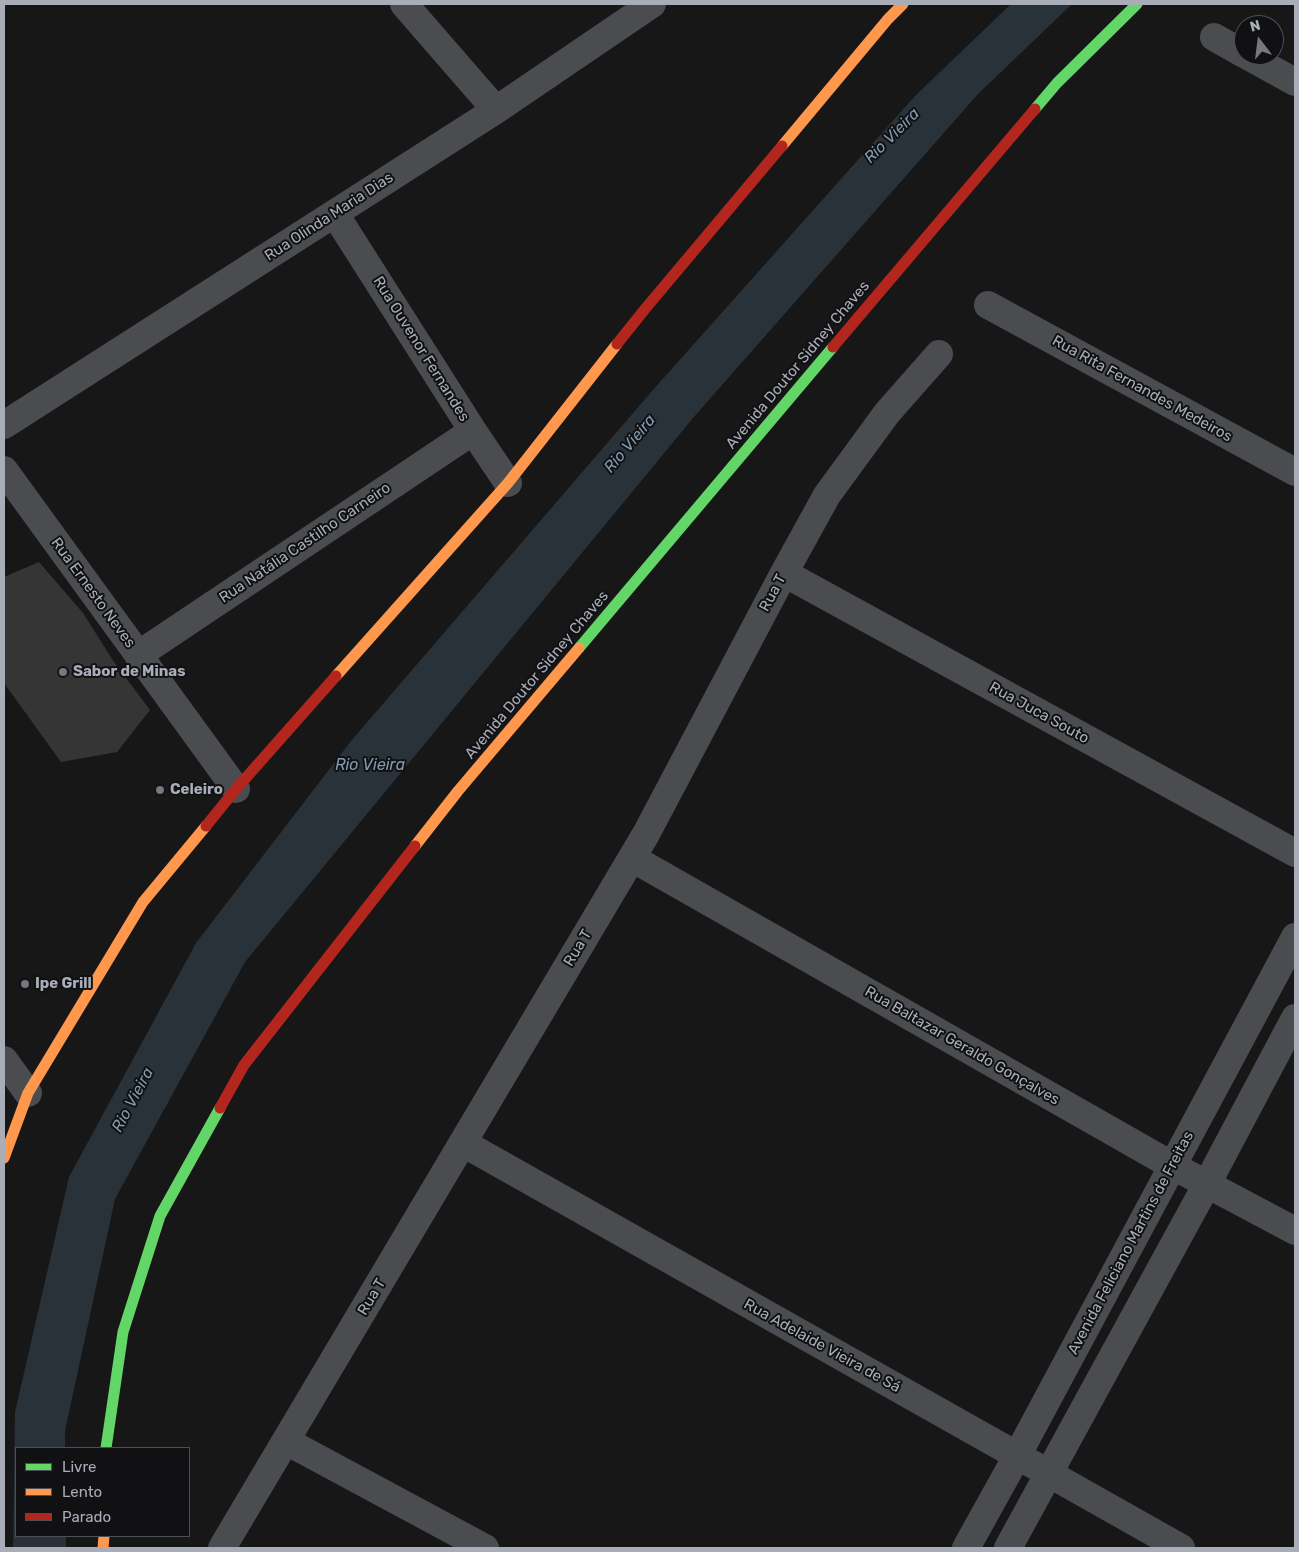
<!DOCTYPE html>
<html>
<head>
<meta charset="utf-8">
<style>
	body { margin:0 }
	#map { position:relative; width:1299px; height:1552px; overflow:hidden; background:#171717; font-family:Rubik,sans-serif }
	canvas { display:block }
	.frame { position:absolute; inset:0; border:5px solid #a8adb8; pointer-events:none }
	.legend { position:absolute; left:15px; top:1447px; width:175px; height:90px; box-sizing:border-box; background:#111113; border:1px solid #4d4f55; margin:0; padding:6px 9px; list-style:none; font-size:15px; color:#a8adb8 }
	.legend li { display:flex; align-items:center; gap:10px; height:25px }
	.legend b { width:25px; border:1px solid #4d4f55 }
	.north { position:absolute; left:1234px; top:15px; width:50px; height:50px; box-sizing:border-box; background:#111113; border:1px solid #4d4f55; border-radius:50%; rotate:345deg; font-size:14px; font-weight:700; line-height:20px; text-align:center; color:#a8adb8 }
	.north::after { content:''; display:block; margin:auto; width:18px; height:22px; background:#757880; clip-path:polygon(50% 0,100% 100%,50% 72%,0 100%) }
</style>
</head>
<body>
<div id="map">
<canvas width="1299" height="1552"></canvas>
<div class="frame"></div>
<ul class="legend">
<li><b style="height:6px;background:#63d668"></b>Livre</li>
<li><b style="height:6px;background:#ff974d"></b>Lento</li>
<li><b style="height:6px;background:#b3261e"></b>Parado</li>
</ul>
<div class="north">N</div>
</div>
<script>
const context = document.querySelector('canvas').getContext('2d');
context.lineJoin = 'round';
function paint(path, color) {
  context.fillStyle = color;
  context.fill(path, 'evenodd');
}
function stroke(path, color, width, dash) {
  context.strokeStyle = color;
  context.lineWidth = width;
  context.lineCap = dash ? 'butt' : 'round';
  context.setLineDash(dash || []);
  context.stroke(path);
}
function write(font, color, halo, rows, align = 'center') {
  context.font = font + ' Rubik,sans-serif';
  context.lineWidth = 4;
  context.setLineDash([]);
  context.textBaseline = 'middle';
  context.strokeStyle = halo;
  context.fillStyle = color;
  for (const [text, x, y, turn = 0] of rows) {
    context.save();
    context.translate(x, y);
    context.rotate((+turn || 0) * Math.PI / 180);
    context.textAlign = isNaN(turn) ? turn : align;
    if (halo) context.strokeText(text, 0, 0);
    context.fillText(text, 0, 0);
    context.restore();
  }
}
paint(new Path2D(`
	M 1011,4 L 1072,4 L 978,94 L 693,418 L 245,962 L 115,1199 L 65,1431 L 65,1448 L 16,1448 L 16,1536 L 66,1536 L 66,1548 L 13,1548 L 15,1412 L 69,1177 L 196,943 L 351,741 L 652,391 L 915,96 Z`), '#2a3239');
paint(new Path2D(`
	M 39,562 L 83,613 L 114,662 L 150,710 L 117,752 L 61,762 L 4,683 L 4,577 Z`), '#353536');
stroke(new Path2D(`
	M 404,4 L 496,110
	M 1214,37 L 1244,54
	M 1246,55 L 1295,82
	M 335,214 L 473,431 L 508,483
	M 988,305 L 1295,472
	M 4,425 L 496,110 L 652,4
	M 4,470 L 236,789
	M 784,573 L 1295,853
	M 138,655 L 473,431
	M 632,858 L 1173,1166 L 1295,1231
	M 4,1060 L 28,1093
	M 463,1143 L 1181,1548
	M 286,1441 L 485,1548
	M 222,1548 L 646,834 L 784,573 L 827,495 L 887,413 L 939,354
	M 966,1548 L 1017,1456 L 1295,937
	M 1008,1548 L 1207,1184 L 1295,1018`), '#4b4c50', 28);
stroke(new Path2D(`
	M 1035,109 L 1057,83 L 1137,4
	M 579,648 L 833,347
	M 106,1448 L 123,1332 L 160,1216 L 220,1108`), '#63d668', 11);
stroke(new Path2D(`
	M 782,146 L 888,19 L 903,4
	M 336,676 L 508,483 L 617,344
	M 415,846 L 458,791 L 579,648
	M 4,1158 L 28,1093 L 143,902 L 206,826
	M 103,1548 L 104,1536`), '#ff974d', 11);
stroke(new Path2D(`
	M 617,344 L 645,309 L 782,146
	M 833,347 L 1035,109
	M 206,826 L 236,789 L 336,676
	M 220,1108 L 244,1065 L 415,846`), '#b3261e', 11);
for (const [x, y, r, color] of [
	[63,672,5,"#757880"],
	[160,790,5,"#757880"],
	[25,984,5,"#757880"]
]) {
  const dot = new Path2D();
  dot.arc(x, y, r, 0, 2 * Math.PI);
  context.fillStyle = color;
  context.fill(dot);
  stroke(dot, '#111113', 2);
}
write('15px', '#a8adb8', '#111113', [
	["Rua Olinda Maria Dias",329,217,-33],
	["Rua Ouvenor Fernandes",421,349,58],
	["Avenida Doutor Sidney Chaves",798,365,-50],
	["Rua Rita Fernandes Medeiros",1142,389,29],
	["Rua Natália Castilho Carneiro",305,543,-34],
	["Rua Ernesto Neves",93,593,54],
	["Rua T",773,593,-62],
	["Avenida Doutor Sidney Chaves",537,675,-50],
	["Rua Juca Souto",1039,713,29],
	["Rua T",578,948,-59],
	["Rua Baltazar Geraldo Gonçalves",962,1046,30],
	["Avenida Feliciano Martins de Freitas",1131,1243,-62],
	["Rua T",372,1297,-59],
	["Rua Adelaide Vieira de Sá",822,1346,29]
]);
write('bold 15px', '#a8adb8', '#111113', [
	["Sabor de Minas",73,672],
	["Celeiro",170,790],
	["Ipe Grill",35,984]
], 'left');
write('italic 16px', '#7f9bb3', '#111113', [
	["Rio Vieira",892,136,-45],
	["Rio Vieira",630,444,-50],
	["Rio Vieira",370,765],
	["Rio Vieira",133,1100,-62]
]);
</script>
</body>
</html>
